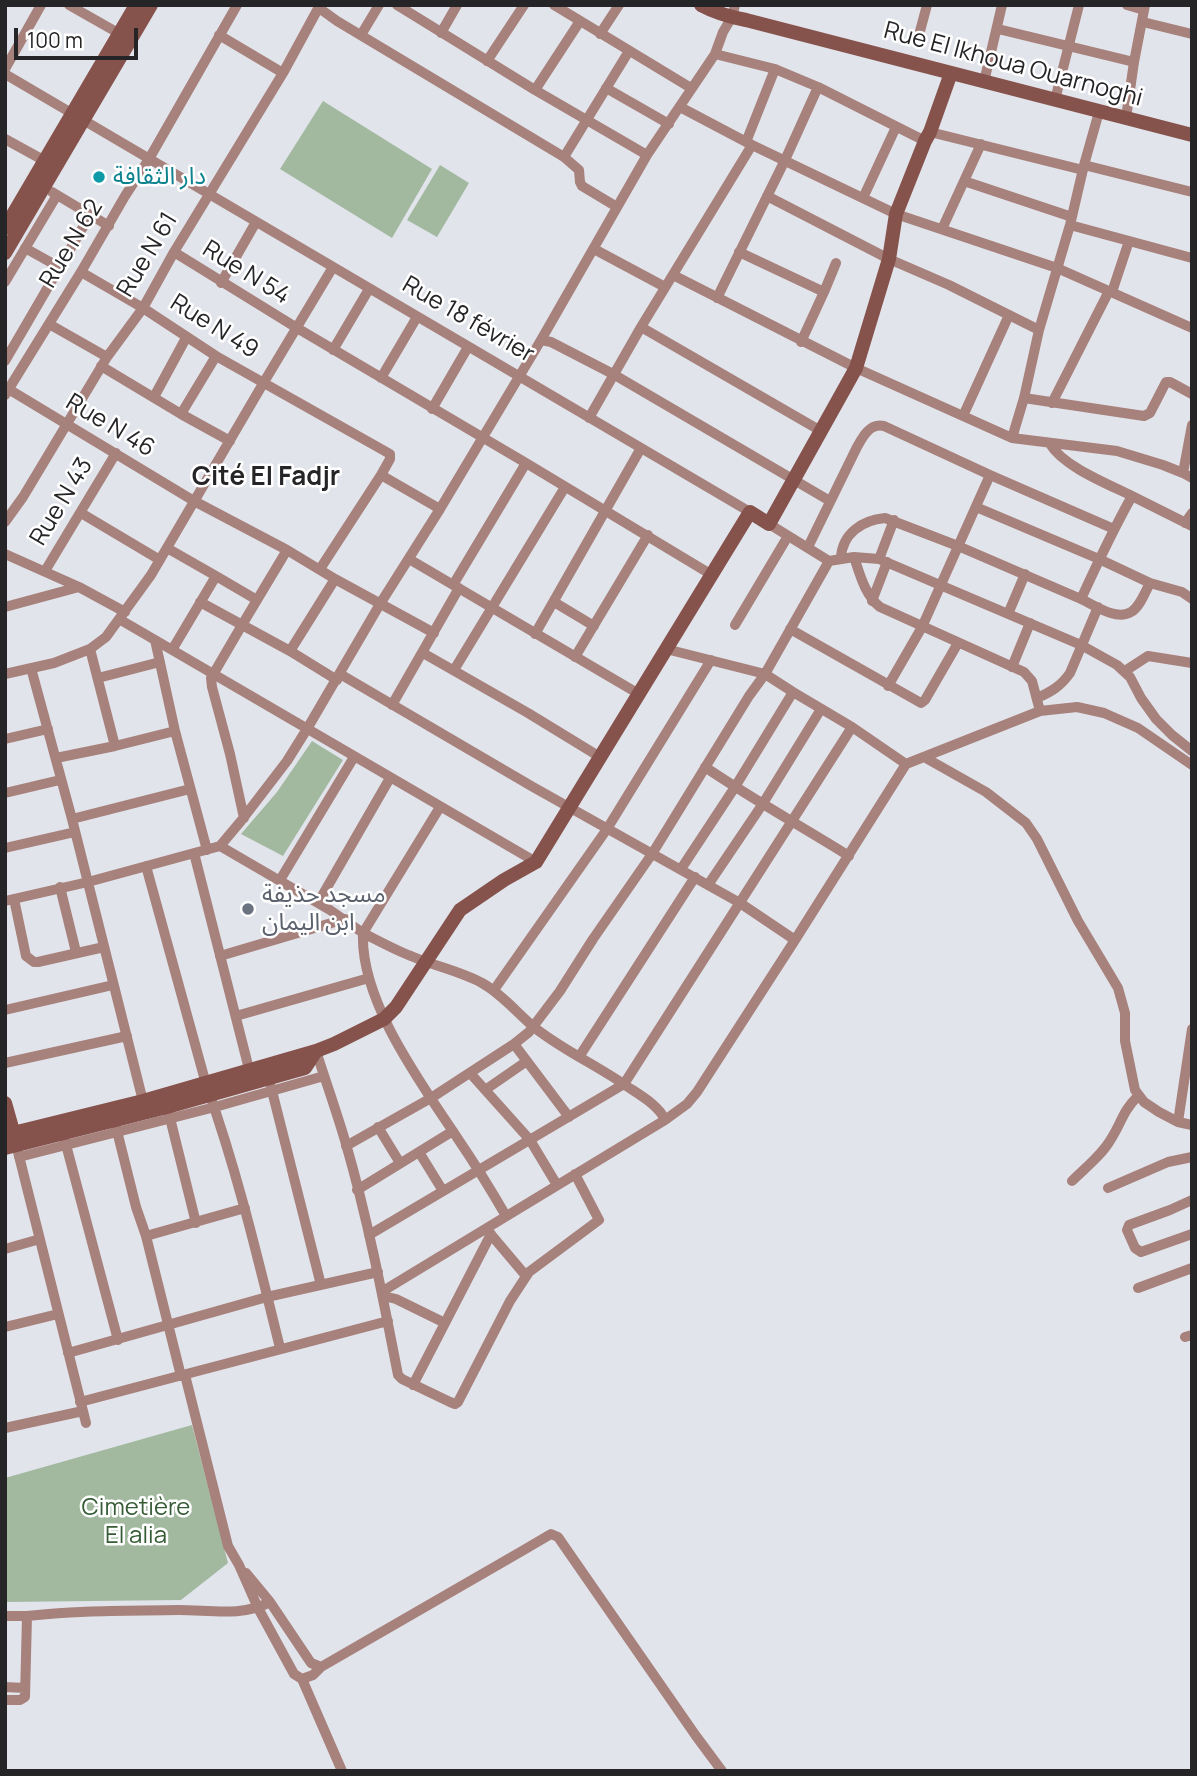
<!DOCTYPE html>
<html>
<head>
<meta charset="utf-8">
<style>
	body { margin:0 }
	#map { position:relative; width:1197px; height:1776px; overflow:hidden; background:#e2e4eb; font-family:Manrope,sans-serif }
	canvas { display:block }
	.frame { position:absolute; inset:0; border:7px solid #252528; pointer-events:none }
	.scale { position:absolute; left:14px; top:28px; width:124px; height:32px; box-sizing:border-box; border:4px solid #252528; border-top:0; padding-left:9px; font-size:21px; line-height:24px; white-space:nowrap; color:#252528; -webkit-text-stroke:5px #fff; paint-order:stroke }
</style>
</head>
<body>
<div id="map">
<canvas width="1197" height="1776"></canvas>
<div class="frame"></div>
<div class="scale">100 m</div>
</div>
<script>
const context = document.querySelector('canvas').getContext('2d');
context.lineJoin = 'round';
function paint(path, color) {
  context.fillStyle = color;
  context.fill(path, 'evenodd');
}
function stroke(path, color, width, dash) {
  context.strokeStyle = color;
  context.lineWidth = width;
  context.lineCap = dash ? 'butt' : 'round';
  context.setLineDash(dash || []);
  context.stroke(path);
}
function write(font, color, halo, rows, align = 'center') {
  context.font = font + ' Manrope,"Noto Sans Arabic",sans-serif';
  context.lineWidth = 5;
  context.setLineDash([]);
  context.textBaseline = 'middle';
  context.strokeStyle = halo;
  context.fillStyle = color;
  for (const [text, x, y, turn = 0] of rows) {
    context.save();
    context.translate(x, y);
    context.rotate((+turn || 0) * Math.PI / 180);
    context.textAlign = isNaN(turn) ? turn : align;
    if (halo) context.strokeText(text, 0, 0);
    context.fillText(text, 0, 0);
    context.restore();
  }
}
paint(new Path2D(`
	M 323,101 L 432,169 L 392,238 L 280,169 Z
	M 440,165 L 469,183 L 437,237 L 407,220 Z
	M 312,741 L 343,760 L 283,856 L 241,834 L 277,792 Z
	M 192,1425 L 228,1563 L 181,1600 L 5,1602 L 5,1478 Z`), '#a2b9a0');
stroke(new Path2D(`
	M 69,5 L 120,34
	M 397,5 L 535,90 L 647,155
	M 554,5 L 691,88
	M 1127,5 L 1144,10
	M 319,8 L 337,21 L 564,157 L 579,170 L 580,182 L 582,186 L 617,207
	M 1143,22 L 1192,34
	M 998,29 L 1134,62
	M 441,33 L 457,5
	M 600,34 L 619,5
	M 219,35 L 283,73
	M 361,35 L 379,5
	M 919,35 L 927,5
	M 715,54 L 775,69 L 818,87 L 925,141
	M 487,61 L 524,5
	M 5,69 L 41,5
	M 5,74 L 750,512
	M 984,82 L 1002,5
	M 606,88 L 669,124
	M 535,90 L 580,21
	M 1055,100 L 1079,5
	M 680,107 L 752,145 L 896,214 L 1057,268 L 1192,328
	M 1126,118 L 1134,62 L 1145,5
	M 930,132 L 1083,170
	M 5,139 L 45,161
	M 746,142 L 775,69
	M 564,157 L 629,51
	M 1084,165 L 1192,192
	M 964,181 L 1072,217
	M 52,192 L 109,226
	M 767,196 L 889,259 L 949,285 L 1039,330
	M 863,198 L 896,127
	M 1070,225 L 1192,258
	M 942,229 L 981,144
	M 25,248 L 59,267
	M 594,249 L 665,287
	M 174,252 L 297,328 L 526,463 L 712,575
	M 739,252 L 824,292
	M 81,272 L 143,308 L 216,356 L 390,454 L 390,459 L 381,475 L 320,569
	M 673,275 L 856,368 L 1012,438 L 1117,451 L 1163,465 L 1183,473 L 1192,478
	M 5,282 L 57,195
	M 221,283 L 256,222
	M 1112,292 L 1129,241
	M 717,298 L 785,160 L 818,87
	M 49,324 L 107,357
	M 641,327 L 821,431
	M 541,340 L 551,342 L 613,374 L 830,501
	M 801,342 L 824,292 L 836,263
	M 333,350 L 369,289
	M 5,361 L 90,215
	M 101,366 L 181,414 L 230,441
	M 381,378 L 417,317
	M 5,387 L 194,501 L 287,550 L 335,579 L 434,633
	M 5,395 L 81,272 L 125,196 L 149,159 L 237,5
	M 154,397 L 186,338
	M 1024,398 L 1144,416 L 1150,413 L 1166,382 L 1170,382 L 1192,394
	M 1052,403 L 1109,291
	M 432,409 L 468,347
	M 181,414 L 216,356
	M 963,416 L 1009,315
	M 589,418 L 641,327 L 752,145
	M 1012,438 L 1024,398 L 1039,330 L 1070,225 L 1084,165 L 1099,112
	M 1050,444 C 1064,467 1108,484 1132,496
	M 1183,473 L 1192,425
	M 381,475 L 440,509
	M 976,507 L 1099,559 L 1150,583 C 1145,592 1140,607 1131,612 C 1116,621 1094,605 1081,599 C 1097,564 1113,530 1132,496 L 1192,526
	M 81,513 L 160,560
	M 5,522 L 23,497 L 107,357 L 143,308 L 174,252 L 283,73 L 320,5
	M 1185,523 L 1192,513
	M 769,524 L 829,561
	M 808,547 L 857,447 C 863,436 870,423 884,426 L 990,475 L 1114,529
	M 167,548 L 216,576
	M 5,554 L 79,587 L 125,612
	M 854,557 C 860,575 865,595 880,607 L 1024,672 L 1032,681 L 1040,711
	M 841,558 C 842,534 862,520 885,518 L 958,546 L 1081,599
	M 409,559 L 639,694
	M 879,559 L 894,520
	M 45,571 L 116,453
	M 1150,583 L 1182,592 L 1192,599
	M 453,585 L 526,463
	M 872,601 L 887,562
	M 200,602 L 290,651 L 337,680
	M 554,602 L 594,626
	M 5,607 L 79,587
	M 1008,614 L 1025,574
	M 119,619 L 536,862
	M 735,625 L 788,536
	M 790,629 L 921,703 L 925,700 L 958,643
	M 535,634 L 641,448
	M 155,640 L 175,731 L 207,850
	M 90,649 L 115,746
	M 666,649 L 765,674 L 793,692 L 852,727 L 906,764
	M 172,650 L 216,576 L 257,600
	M 290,651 L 335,579
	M 423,653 L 528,713 L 600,757
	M 575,657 L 648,535
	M 1012,667 L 1030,623
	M 31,668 L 72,819 L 144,1105
	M 454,670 L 565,487
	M 1125,671 L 1148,656 L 1192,663
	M 5,674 L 54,663 L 90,649 L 106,637 L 151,575 L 264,382 L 333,267
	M 340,674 L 533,787 L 740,903 L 795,940
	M 98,678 L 160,662
	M 888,686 L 922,627 L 990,475
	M 1037,698 C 1051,692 1061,686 1070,673 L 1098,607
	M 392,705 L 459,588
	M 5,739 L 48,729
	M 924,757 L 986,792 L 1026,823 L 1037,839 L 1078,921 L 1118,988 L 1125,1013 L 1125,1041 L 1135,1090 L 1144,1102 L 1159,1112 L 1178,1122 L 1192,1125
	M 56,758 L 115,746 L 175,731
	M 705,767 C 752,799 801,826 849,856
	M 5,793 L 60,780
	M 244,818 L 230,754 L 212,687 L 211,678 L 242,625 L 287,550
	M 72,819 L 190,789
	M 220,846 L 330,910 L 363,933 C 360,1001 421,1083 458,1139 C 475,1164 491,1190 506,1216
	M 5,848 L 75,832
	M 194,853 L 250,1073
	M 146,866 L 206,1084 C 237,1170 258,1259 280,1348
	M 681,869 L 735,787 L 793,692
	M 280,880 L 354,757
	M 708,885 L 762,805 L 821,709
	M 60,887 L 76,952
	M 14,899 L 26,956 L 34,962 L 38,962 L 104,947
	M 5,901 L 88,882 L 220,846 L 241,821 L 287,761 L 307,729 L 380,604 L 440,509 L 541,340 L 647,155 L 715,54 L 723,32 L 732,17 L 735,5
	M 318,903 L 390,778
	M 220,956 L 345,919
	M 494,990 L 607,829 L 711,660
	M 5,1010 L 113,985
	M 236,1016 L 369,978
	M 514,1044 L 569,1117
	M 316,1051 C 326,1082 337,1113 346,1144 C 368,1220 383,1298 398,1375 L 402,1379 L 450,1402 L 455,1404 L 458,1402 L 510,1301 L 529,1272 L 599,1220 L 575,1174
	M 579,1057 L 695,877
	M 5,1063 L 127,1036
	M 470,1073 L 530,1140 L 557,1185
	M 271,1087 L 321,1285
	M 485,1090 L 527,1061
	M 169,1114 L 196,1223
	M 665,1120 L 687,1104 L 697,1092 L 795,940 L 906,764 L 1040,711 L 1077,707 L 1104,713 L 1138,728 L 1192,765
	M 1178,1122 L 1192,1029
	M 116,1127 L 136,1207 L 146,1236 L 181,1376
	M 378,1127 L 400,1163
	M 65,1141 L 118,1340
	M 346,1146 L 431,1098 L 514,1044 L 529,1032 L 560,991 L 593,939 L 652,854 L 749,696 L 765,674 L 829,561 L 854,557 L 879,559 L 1081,645 L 1117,665 L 1130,677 L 1141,698 L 1156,719 L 1172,735 L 1192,751
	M 18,1152 L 86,1423
	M 419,1152 L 443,1191
	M 19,1157 L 215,1107 L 324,1076
	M 1072,1181 C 1085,1168 1102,1155 1111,1139 C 1122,1122 1122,1112 1138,1096
	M 1108,1188 L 1168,1162 L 1192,1157
	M 357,1190 L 453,1131
	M 1192,1200 L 1170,1210 L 1129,1225 L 1127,1230 L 1135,1248 L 1141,1252 L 1192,1234
	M 488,1231 L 526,1276
	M 369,1235 L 624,1084 L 852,727
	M 146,1236 L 245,1208
	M 5,1249 L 40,1239
	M 1138,1288 L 1192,1268
	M 383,1291 L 665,1120 C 659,1105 638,1094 625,1085 C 596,1065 563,1050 535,1028 C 517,1013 502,994 482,983 C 460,971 434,966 411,956 C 395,950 379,941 363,933 L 440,807
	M 383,1296 L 396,1299 L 445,1323
	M 5,1327 L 58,1314
	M 1185,1337 L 1192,1335
	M 68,1353 L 267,1297 L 378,1272
	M 185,1375 L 228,1546 L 239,1565 L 258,1608 L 294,1674 L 302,1679 L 313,1675 L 321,1667 L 522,1551 L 551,1534 L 558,1537 L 696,1736 L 722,1771
	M 413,1385 L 491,1234
	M 80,1402 L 388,1321
	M 5,1428 L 83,1411
	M 246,1573 L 270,1602 L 311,1663 L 321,1667
	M 5,1616 L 27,1616 L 25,1697 L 20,1700 L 5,1700
	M 27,1616 C 77,1610 129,1611 179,1610 C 210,1610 242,1617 270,1602
	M 302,1679 L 342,1771
	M 5,1687 L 25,1688`), '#a7817c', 10);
stroke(new Path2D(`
	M 701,5 C 716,13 730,17 746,20 L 1192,135
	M 5,228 L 136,5
	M 5,253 L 151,5
	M 5,1103 L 16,1142
	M 5,1135 L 143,1101 L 316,1051 L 334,1044 L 384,1019 L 396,1007 L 460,910 L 504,880 L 536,862 L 750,512 L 769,524 L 856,368 L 889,259 L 896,214 L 925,141 L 930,132 L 951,73
	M 5,1148 L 167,1107 L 305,1068 L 316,1051`), '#86524c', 14);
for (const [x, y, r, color] of [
	[99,177,7,"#0f9aa8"],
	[248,909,7,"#6b7280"]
]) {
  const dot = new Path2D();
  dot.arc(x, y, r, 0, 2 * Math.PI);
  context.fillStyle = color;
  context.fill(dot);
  stroke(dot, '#fff', 2.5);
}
write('24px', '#252528', '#fff', [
	["Rue EI Ikhoua Ouarnoghi",1013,65,15],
	["Rue N 62",72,244,-59],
	["Rue N 61",148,255,-59],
	["Rue N 54",246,273,32],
	["Rue 18 février",468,320,30],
	["Rue N 49",214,327,32],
	["Rue N 46",110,426,31],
	["Rue N 43",62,502,-59]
]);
write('24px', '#0d838f', '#fff', [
	["دار الثقافة",113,177]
], 'left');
write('24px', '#5b616d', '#fff', [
	["مسجد حذيفة",262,895],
	["ابن اليمان",262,923]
], 'left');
write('24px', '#365c36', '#fff', [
	["Cimetière",136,1508],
	["El alia",136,1536]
]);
write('bold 26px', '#252528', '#fff', [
	["Cité El Fadjr",266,478]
]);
</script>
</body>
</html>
